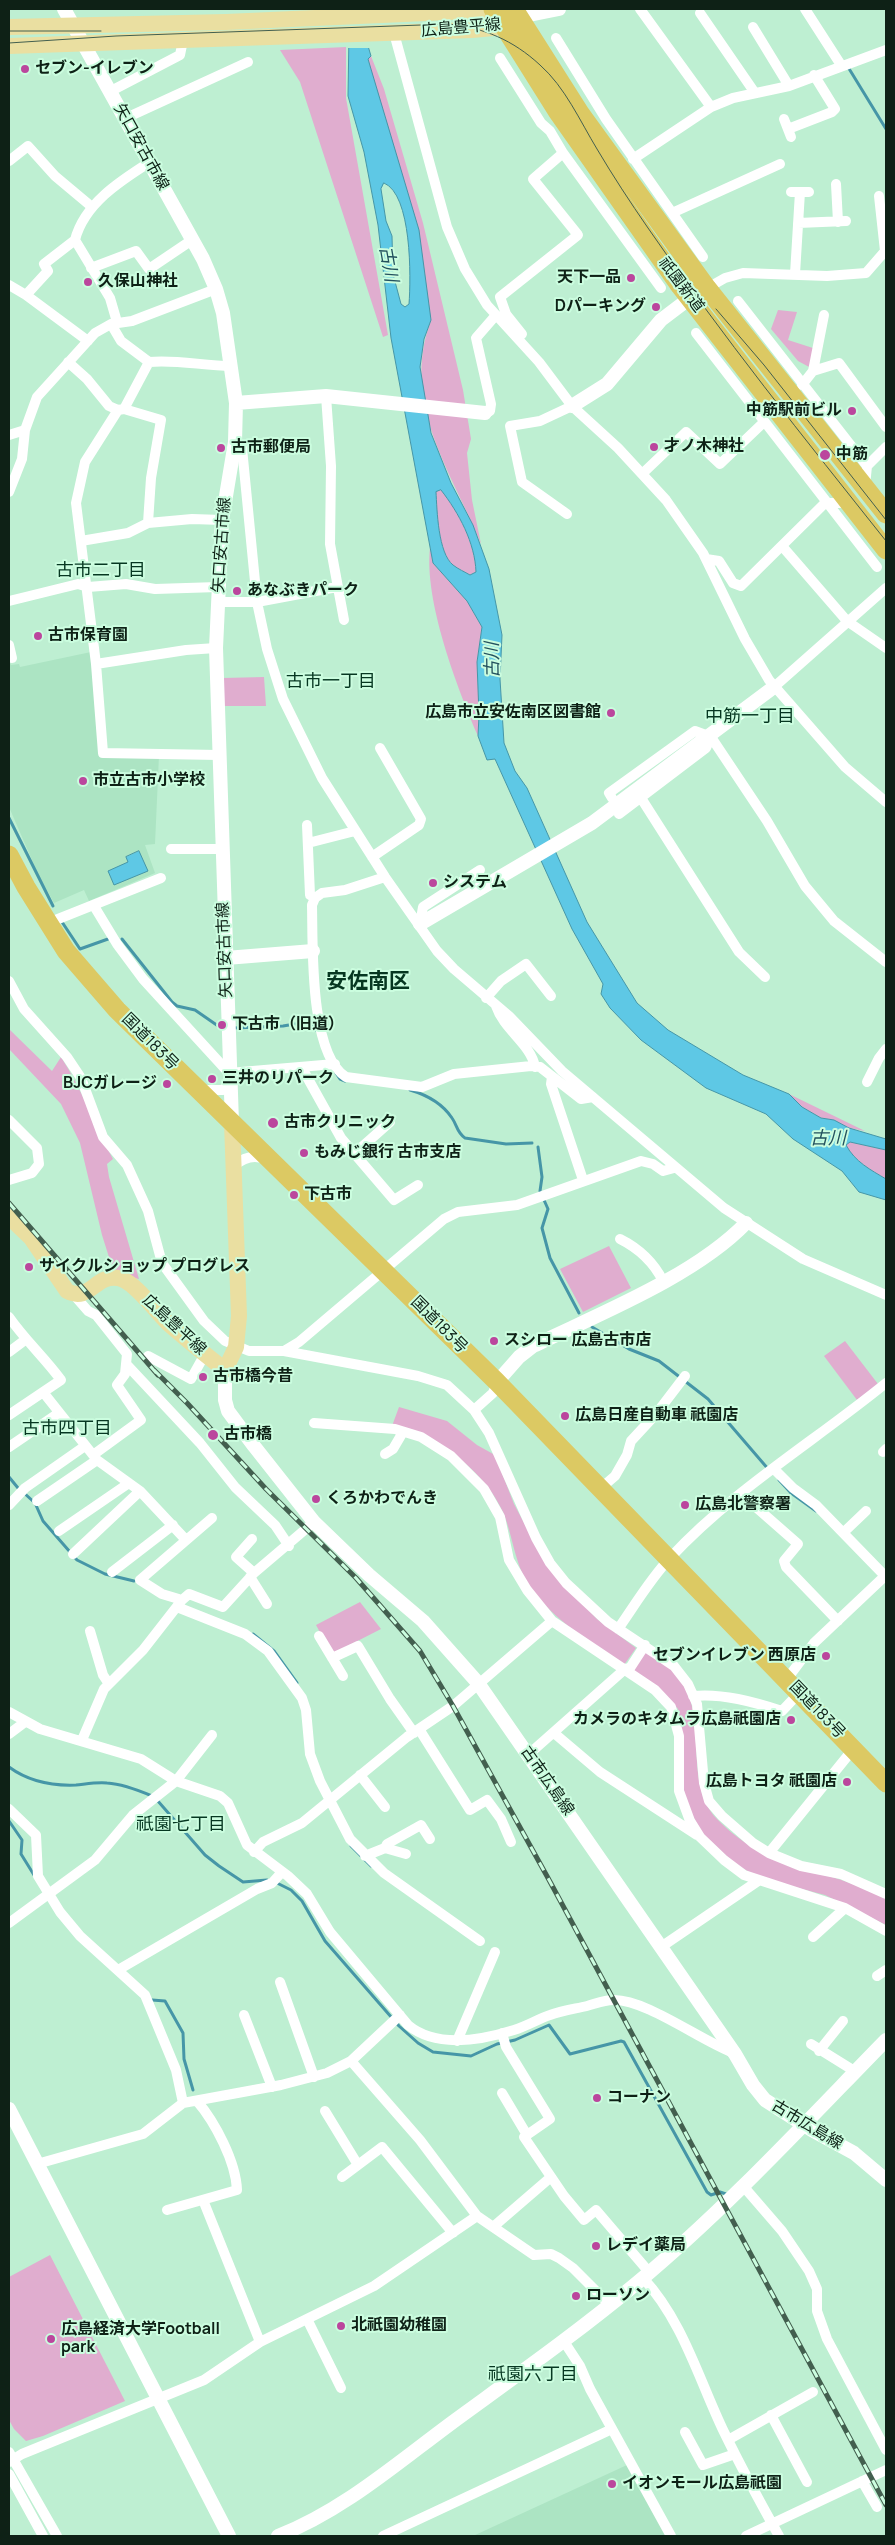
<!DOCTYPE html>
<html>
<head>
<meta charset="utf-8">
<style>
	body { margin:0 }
	#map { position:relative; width:895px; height:2545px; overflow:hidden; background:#beefd2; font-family:Manrope,sans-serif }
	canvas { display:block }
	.frame { position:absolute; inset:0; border:10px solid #0e2116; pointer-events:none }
</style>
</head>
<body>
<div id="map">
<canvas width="895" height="2545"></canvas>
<div class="frame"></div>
</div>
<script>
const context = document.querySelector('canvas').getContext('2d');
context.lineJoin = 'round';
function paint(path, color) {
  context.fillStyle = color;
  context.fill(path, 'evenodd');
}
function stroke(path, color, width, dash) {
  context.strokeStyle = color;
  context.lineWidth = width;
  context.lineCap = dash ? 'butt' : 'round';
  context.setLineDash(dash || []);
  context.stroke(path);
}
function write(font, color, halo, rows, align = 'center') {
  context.font = font + ' Manrope,"Noto Sans JP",sans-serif';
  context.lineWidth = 4;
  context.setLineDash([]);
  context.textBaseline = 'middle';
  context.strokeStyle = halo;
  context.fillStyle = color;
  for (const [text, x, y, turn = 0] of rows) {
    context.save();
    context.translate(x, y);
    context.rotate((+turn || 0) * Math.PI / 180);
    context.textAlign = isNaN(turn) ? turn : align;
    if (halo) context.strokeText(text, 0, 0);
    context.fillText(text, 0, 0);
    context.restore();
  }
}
paint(new Path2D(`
	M 91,652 L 100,754 L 159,755 L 155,844 L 145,845 L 155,873 L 89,901 L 84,890 L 54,903 L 38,874 L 9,807 L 9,661 L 11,665 L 19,664 L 20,667 Z
	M 627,2465 L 667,2536 L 473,2536 Z`), '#ace4c3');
paint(new Path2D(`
	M 346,47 L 346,98 L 388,335 L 383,337 L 300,82 L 280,50 Z
	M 371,56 L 384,89 L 423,223 L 463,390 L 471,439 L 467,453 L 472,500 L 481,544 C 451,470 400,403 431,320 L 368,59 Z
	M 778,310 L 797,312 L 788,340 L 816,349 L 811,368 L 798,361 L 771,329 Z
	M 442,490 C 459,514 475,543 476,572 L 470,575 C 465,572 458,569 453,565 C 438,553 437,510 435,491 Z
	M 430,548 L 433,563 L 467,601 L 482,627 L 477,662 L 479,715 L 478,736 C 457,687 424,601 430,548 Z
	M 264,677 L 266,706 L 223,706 L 223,678 Z
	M 9,1029 L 52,1071 L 61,1057 C 82,1089 94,1125 113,1159 L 107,1164 L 109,1177 L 139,1279 L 114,1273 L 102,1235 L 80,1143 L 61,1104 L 9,1049 Z
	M 789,1094 L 865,1131 L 849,1128 L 834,1120 L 821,1118 L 802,1107 Z
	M 850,1142 L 886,1150 L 886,1179 C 871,1170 855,1162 846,1145 Z
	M 609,1246 L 631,1288 L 583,1312 L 560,1269 Z
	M 845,1341 L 878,1384 L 857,1400 L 824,1356 Z
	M 399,1407 L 447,1421 L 477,1445 L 495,1455 L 514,1504 L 547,1566 L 597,1619 L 636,1648 L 624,1665 C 591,1642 554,1621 530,1587 C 515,1566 513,1536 503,1512 C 488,1479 456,1452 425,1436 C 415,1431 402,1429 392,1426 Z
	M 360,1602 L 381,1629 L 332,1654 L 316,1625 Z
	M 646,1651 C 655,1657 667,1662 674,1670 C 713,1713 680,1780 717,1819 C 768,1872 826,1866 886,1899 L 886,1925 L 825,1895 L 760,1878 L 735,1864 L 702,1833 L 686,1803 L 682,1778 L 682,1734 L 678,1709 L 665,1695 L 633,1671 Z
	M 50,2255 L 125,2401 L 43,2436 L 26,2441 L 14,2429 L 9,2420 L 9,2277 Z`), '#e0adcf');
const water = new Path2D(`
	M 332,9 L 357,9 L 371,56 L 368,59 L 419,230 L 431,320 L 424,339 L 420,367 L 431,433 L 451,483 L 473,525 L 489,569 L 502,635 L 500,679 L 504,743 L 515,771 L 527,788 L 587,922 L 637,1003 L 668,1030 L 743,1075 L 789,1094 L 802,1107 L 821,1118 L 834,1120 L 849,1128 L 886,1139 L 886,1150 L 850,1142 L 846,1145 C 855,1162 871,1170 886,1179 L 886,1200 L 859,1192 L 842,1171 L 793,1139 L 766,1114 L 706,1088 L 641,1040 L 610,1008 L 601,994 L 603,984 L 572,929 L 495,759 L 487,760 L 478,736 L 479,715 L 477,662 L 482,627 L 467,601 L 433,563 L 391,338 L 378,225 L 364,152 L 348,96 L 349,33 L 344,20 ZM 384,183 C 412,194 411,278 409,304 L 405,307 L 401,304 L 393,274 L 392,236 L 386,221 L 381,189 ZM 441,490 C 459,513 475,543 476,572 L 470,575 C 465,572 458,569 453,565 C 438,553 437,510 436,492 Z
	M 139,851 L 148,871 L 114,885 L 108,871 L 128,862 L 126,857 Z`);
paint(water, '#5ec8e5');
stroke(water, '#4696a7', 1);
paint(new Path2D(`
	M 360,9 L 372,48 L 347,48 L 347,34 L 342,21 Z`), '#beefd2');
stroke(new Path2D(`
	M 848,67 L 886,129
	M 9,818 L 53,906
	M 62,922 L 80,949 L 108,939
	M 122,939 L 172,1002 L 177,1006 L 195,1010 L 221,1028
	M 234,1028 L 283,1026 L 307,1022 L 312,1023 L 316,1030
	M 334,1070 L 340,1079 L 345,1081
	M 410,1090 C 427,1095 442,1103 452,1118 C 457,1125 457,1133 465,1138 L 506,1144 L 532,1143
	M 538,1147 L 542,1177 L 540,1191 L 548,1209 L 542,1228 L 550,1258 L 579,1313
	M 592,1327 L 629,1349 L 659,1361 L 708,1399 L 769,1470
	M 9,1477 L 18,1488
	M 779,1480 L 791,1493 L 816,1511
	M 24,1493 L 35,1503 L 43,1521 L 77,1560 L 105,1574 L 134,1581
	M 253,1634 L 274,1651 L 297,1683
	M 9,1767 C 28,1781 52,1786 76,1785 C 86,1784 97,1782 107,1783 C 123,1784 138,1790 152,1796
	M 157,1800 L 205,1855 L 219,1866 L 243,1882 L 267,1880
	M 9,1821 L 22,1840 L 21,1854 L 34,1875
	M 351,1846 L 371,1866
	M 275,1882 L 291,1890 L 302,1901 L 325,1941 L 399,2026 L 418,2043 L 433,2052 L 471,2056 L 497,2044 L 515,2040 L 549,2025 L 570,2054 L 621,2041 L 624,2042 L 707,2192 L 711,2195 L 720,2192 L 726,2194
	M 152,2000 L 165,2001 L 183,2033 L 184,2059 L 193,2090`), '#4696a7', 3);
stroke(new Path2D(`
	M 640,9 L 711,107
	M 805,9 L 841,65
	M 700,13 L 755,93
	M 753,27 L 789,86
	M 394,33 L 447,227 L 465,269 L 487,305 L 539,362 L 572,406 L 618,448 L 666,500 L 703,553 L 745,639 L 769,680 L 845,767 L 886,802
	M 556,38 L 606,119 L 703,257
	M 500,58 L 541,123 L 550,131 L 563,153 L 661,288
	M 111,91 L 180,55 L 183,40
	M 126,118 L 248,62
	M 784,119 L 791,137
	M 788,129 L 832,112 L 835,109 L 814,75
	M 633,159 L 711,107 L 733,98 L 789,86 L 886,50
	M 9,161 L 28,146 L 55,176 L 92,207
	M 836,184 L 838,222
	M 791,192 L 809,192
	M 879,196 L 885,251
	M 672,213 L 780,164
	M 798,223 L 846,221
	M 91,268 L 136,251 L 149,269 L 192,240
	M 795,274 L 800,192
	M 9,285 L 26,295 L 88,341
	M 26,295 L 48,271 L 44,264 L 75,240
	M 690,298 L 725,278 L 743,273 L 827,276 L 866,273 L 886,250
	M 738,301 L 867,466 L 865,486
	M 117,322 L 110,298 L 75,240 C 84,204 120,181 150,162
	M 111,324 L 121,341 L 149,362
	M 696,333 L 877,567
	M 522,334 L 506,314 L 500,297 L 578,235 L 533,179 L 563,153
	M 68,362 L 87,379 L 109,406 L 118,410
	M 813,371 L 839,363 L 886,427
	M 802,385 L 813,371 L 824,315
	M 326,396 L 331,466 L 330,544 L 344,620
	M 124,409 L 161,420 L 151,478 L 148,523
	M 485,413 L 490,411 L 491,404 L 476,338 L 496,315
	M 9,435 L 25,430
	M 235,442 L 242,448 L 257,602 L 267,649 L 283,699 L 322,778 L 385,877 L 437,951 L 454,969 L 509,1016 L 562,1071 L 724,1208 L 803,1259 L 886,1295
	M 867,466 L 886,447
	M 642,474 L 686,432 L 720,464 L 764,422
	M 9,492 L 22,459 L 25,430 L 37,397 L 95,333 L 111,324 L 132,321 L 216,289
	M 567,514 L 522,482 L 510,426 L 540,421 L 572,406
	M 81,541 L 128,533 L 148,523 L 192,519 L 222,520
	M 782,546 L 847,621 L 886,648
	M 706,559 L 719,561 L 733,583 L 741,586 L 823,505 L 827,503 L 849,503
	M 9,601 L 78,584 L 88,587 L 126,584 L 155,589 L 218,587
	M 218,602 L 257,602 L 337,587
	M 9,645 L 12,658
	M 96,664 L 186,650 L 216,648
	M 774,687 L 886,588
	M 711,737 L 767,821 L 805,886 L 834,921 L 886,962
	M 219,755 L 103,753 L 96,664 L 76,503 L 85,462 L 118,410 L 124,409 L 149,362 C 175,359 204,366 231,366
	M 612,798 L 609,793 L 695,731 L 711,737 L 706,748 L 619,814 L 617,810
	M 641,798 L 739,952 L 765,977
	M 307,825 L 310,895 L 315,898
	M 308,843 L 355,831
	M 171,849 L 222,849
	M 372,857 L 419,825 L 421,819 L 380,748
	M 385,877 L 345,890 L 322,893 L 315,898 L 312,905 C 313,944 309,1054 346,1077 L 422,1087 L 454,1074 L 531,1066 L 540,1067 L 581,1099 L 593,1097
	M 94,906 L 117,944 L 143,979 L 229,1073 L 335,1064
	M 48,923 L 161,878
	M 420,924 L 423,907 L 480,870
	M 9,981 L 24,1009 L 67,1057 L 81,1078 L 103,1137 L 127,1165 L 148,1211 L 162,1263 L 204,1321 L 225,1341 L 249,1351 L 284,1351 L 418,1376 L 447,1385 L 474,1410 L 489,1433 L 536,1538 L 550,1563 L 566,1583 L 608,1622 L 674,1666 L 688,1684 L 697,1704 L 704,1783 L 709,1801 L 722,1816 L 753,1843 L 769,1853 L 801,1866 L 841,1874 L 886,1894
	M 486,998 L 501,981 L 526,964 L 551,996
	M 496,1006 C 504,1030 531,1044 535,1067
	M 302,1068 L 341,1138 L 394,1200 L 418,1185
	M 552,1077 L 551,1084 L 583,1180
	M 867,1082 L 879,1058 L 886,1049
	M 200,1090 L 222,1090 L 231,1084
	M 9,1120 L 37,1148 L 39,1164 L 32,1173 L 9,1180
	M 354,1154 L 390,1122
	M 234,1166 C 243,1158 253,1154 265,1159
	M 620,1239 C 638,1248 654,1263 663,1281
	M 74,1295 L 88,1311 L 96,1315 L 127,1354 L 125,1374 L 117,1385 L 141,1420 L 93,1455
	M 284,1351 L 299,1342 L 444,1219 L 458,1212 L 517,1205 L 641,1161 L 653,1164 L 663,1171 L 674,1168
	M 9,1352 L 25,1340
	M 148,1356 L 191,1379 L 205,1354
	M 127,1365 L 200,1443 L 235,1487 L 275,1525 L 289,1546
	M 43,1392 L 97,1460 L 140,1491 L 186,1540
	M 474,1410 L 493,1393 L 497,1382
	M 9,1415 L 61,1380 C 45,1358 25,1340 9,1317
	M 314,1423 L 395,1429 L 421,1437 L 451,1456 L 484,1489 L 500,1517 L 509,1560 L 527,1590 L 552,1621 L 655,1690 L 671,1707 L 679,1736 L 679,1791 L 690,1821 L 700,1837 L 724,1860 L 744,1875 L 845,1908 L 886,1931
	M 9,1447 L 59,1413
	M 883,1452 L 886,1449
	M 385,1454 L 393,1449 L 403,1432
	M 774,1469 L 793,1488 L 816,1505 L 886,1577
	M 601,1488 L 615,1476 L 627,1455 L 631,1441 L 656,1414 L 685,1376
	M 741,1494 L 798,1544 L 784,1561 L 786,1567 L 838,1621
	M 37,1501 L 97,1460
	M 9,1505 L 25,1488 L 85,1446
	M 59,1531 L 129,1483
	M 844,1532 L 866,1511
	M 252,1539 L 236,1557 L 254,1573
	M 73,1554 L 140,1491
	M 112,1572 L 173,1525
	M 250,1577 L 267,1604
	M 182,1600 L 189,1594 L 223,1607 L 254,1573 L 314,1522
	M 177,1607 L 245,1634 L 268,1651 L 302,1698 L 306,1710 L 310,1754 L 320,1781 L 350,1839 L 384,1873 L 480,1941
	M 618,1629 C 635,1605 650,1579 670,1558 C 733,1490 815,1441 886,1383
	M 90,1631 L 103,1675 L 109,1684
	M 319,1636 L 343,1676
	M 332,1658 L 358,1646 L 390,1699 L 414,1733
	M 787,1679 L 814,1643 L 886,1575
	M 693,1696 C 722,1693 754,1702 782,1711 L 800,1692
	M 9,1712 L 40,1729 L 141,1759 L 176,1781 L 220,1796 L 228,1803 L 247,1845 L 288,1876 L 307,1894 L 330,1932 L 408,2025 C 437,2049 482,2040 514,2030 C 527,2026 538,2019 550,2015 C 561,2011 574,2009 587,2006 C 595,2004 604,2000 613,2000 C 646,1999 701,2041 734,2053
	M 419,1729 L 470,1810 L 487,1800 L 501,1819 L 511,1842
	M 554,1733 L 600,1772 L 697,1835
	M 9,1734 L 25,1722
	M 82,1740 L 104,1689 L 143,1650 L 182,1600 L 162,1594 L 140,1580 L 212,1518
	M 529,1754 L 625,1669 L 630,1668 L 645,1645
	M 360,1775 L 385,1807
	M 9,1809 L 36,1835 L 38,1876 L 60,1912 L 80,1936 L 145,1995 L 176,2070 L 183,2103
	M 385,1848 L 406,1854
	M 254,1852 L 263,1842 L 302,1823 L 407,1737 L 453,1706 L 552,1621
	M 769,1853 L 854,1748
	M 365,1856 L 385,1848 L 387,1844 L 421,1825 L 430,1839
	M 9,1923 L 95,1860 L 133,1815 L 176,1781 L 212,1735
	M 813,1937 L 845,1908
	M 661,1947 L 758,1881
	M 118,1970 L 257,1889 L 272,1883 L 282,1872
	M 877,1976 L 886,1970
	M 280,1982 L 314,2077
	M 244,2015 L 272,2087
	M 502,2033 L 506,2047 L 550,2119 L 524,2137 L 564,2196 L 584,2220 L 596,2210 L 649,2272
	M 457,2041 L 495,1952
	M 811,2044 L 856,2072
	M 819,2051 L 843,2021
	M 351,2061 L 420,2140 L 477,2216 L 534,2255 L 551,2254 L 559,2258 L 573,2268 L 610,2305
	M 502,2093 L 527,2135
	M 325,2111 L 358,2165
	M 37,2164 L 143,2134 L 183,2103 L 281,2085 L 327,2073 L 351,2061 L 400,2015
	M 342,2177 L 382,2147 L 453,2233
	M 744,2187 L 782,2231 L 809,2271 L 817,2289 L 817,2311 L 827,2339 L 886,2450
	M 203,2200 L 260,2342
	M 167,2210 L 237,2190 C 236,2162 215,2122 197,2101
	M 493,2227 L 551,2177
	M 643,2278 C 683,2321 699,2380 724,2432 C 741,2467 760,2502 779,2536
	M 307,2319 L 341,2388
	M 563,2340 L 580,2366 L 590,2389 L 671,2536
	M 771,2415 L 807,2482
	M 685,2432 L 703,2465 L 735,2454
	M 728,2440 L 813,2392
	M 9,2452 L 57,2536
	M 9,2462 L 22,2454 L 204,2380 L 260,2342 L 374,2286 L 477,2216
	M 9,2474 L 43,2536
	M 862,2481 L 877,2507
	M 383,2536 L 612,2429
	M 746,2536 L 886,2470`), '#fff', 10);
stroke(new Path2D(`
	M 64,9 L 203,259 L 216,289 L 223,313 L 236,403 L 235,442 L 222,520 L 216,648 L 232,1123
	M 519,17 L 559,9
	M 236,403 L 326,396 L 485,413
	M 572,406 L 607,384 L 661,320 L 690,298
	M 420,924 L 592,823 L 774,687
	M 226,958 L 313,951
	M 225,1370 L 225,1400 L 228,1411 L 254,1446 L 314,1522 L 369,1575 L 423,1621 L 478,1683 L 735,2054 L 753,2085 L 765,2100 L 812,2130 L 854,2153 L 886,2180
	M 497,1382 L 519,1357 L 533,1346 C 599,1314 695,1276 746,1223
	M 9,2109 L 229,2536
	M 278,2536 C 342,2511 396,2464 450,2424 C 513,2378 577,2333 637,2283 C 726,2209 805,2123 886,2040`), '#fff', 14);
stroke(new Path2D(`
	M 9,27 L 226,22 L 493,10 L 505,13
	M 9,46 L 472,30 L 504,27 L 513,21
	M 9,1217 L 31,1238 L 67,1291 C 90,1303 95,1274 118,1278 C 134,1280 156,1312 169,1324 C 187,1340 206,1355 225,1370 L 236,1347 L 239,1316 L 232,1123`), '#eadfa1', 16);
stroke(new Path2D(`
	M 493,9 L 557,111 L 680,286 L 886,550
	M 514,9 L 580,113 L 707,288 L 886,514
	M 9,855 L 26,887 L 66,951 L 117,1010 L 497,1382 L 886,1783`), '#dcc963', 19);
stroke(new Path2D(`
	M 9,31 L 101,31
	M 9,43 L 116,36 L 449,24 C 484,28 513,40 540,65 C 565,87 580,121 597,149 C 613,176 630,202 648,228 C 722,336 805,439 886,541
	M 716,309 L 764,365 L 886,520`), '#435f4f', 1);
const rail = new Path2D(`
	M 9,1203 L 158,1375
	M 154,1370 L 187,1403 L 266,1489 L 356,1578 L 420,1651 L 453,1706 L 548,1878 L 886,2505`);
stroke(rail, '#435f4f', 5);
stroke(rail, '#cbfddf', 3, [9]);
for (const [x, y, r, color] of [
	[25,69,5,"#bb469d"],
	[631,278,5,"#bb469d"],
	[88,282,5,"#bb469d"],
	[656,307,5,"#bb469d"],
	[852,411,5,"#bb469d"],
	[654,447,5,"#bb469d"],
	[221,448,5,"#bb469d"],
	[825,455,6,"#bb469d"],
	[237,591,5,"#bb469d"],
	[38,636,5,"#bb469d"],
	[611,713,5,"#bb469d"],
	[83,781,5,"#bb469d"],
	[433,883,5,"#bb469d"],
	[222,1025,5,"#bb469d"],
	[212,1079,5,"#bb469d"],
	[167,1084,5,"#bb469d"],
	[273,1123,6,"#bb469d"],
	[304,1153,5,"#bb469d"],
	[294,1195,5,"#bb469d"],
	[29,1267,5,"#bb469d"],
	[494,1341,5,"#bb469d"],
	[203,1377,5,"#bb469d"],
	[565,1416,5,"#bb469d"],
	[213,1435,6,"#bb469d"],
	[316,1499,5,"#bb469d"],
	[685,1505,5,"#bb469d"],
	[826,1656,5,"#bb469d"],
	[791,1720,5,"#bb469d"],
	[847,1782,5,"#bb469d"],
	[597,2098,5,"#bb469d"],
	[596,2246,5,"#bb469d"],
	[576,2296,5,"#bb469d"],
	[341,2326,5,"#bb469d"],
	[51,2339,5,"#bb469d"],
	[612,2484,5,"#bb469d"]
]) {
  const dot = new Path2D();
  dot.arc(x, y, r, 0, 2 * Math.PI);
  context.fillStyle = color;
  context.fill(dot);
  stroke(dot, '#cbfddf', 2);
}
write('16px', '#0e2116', '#cbfddf', [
	["広島豊平線",461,28,-5],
	["矢口安古市線",141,147,61],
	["祇園新道",681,285,53],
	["矢口安古市線",222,545,-86],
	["矢口安古市線",225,950,-92],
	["国道183号",150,1042,45],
	["広島豊平線",174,1325,43],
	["国道183号",439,1325,45],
	["国道183号",817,1710,46],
	["古市広島線",547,1781,55],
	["古市広島線",807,2125,31]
]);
write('bold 16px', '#0e2116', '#cbfddf', [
	["セブン-イレブン",35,69],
	["天下一品",621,278,"right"],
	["久保山神社",98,282],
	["Dパーキング",646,307,"right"],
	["中筋駅前ビル",842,411,"right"],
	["才ノ木神社",664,447],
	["古市郵便局",231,448],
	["中筋",836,455],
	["あなぶきパーク",247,591],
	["古市保育園",48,636],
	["広島市立安佐南区図書館",601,713,"right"],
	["市立古市小学校",93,781],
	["システム",443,883],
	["下古市（旧道）",232,1025],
	["三井のリパーク",222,1079],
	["BJCガレージ",157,1084,"right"],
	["古市クリニック",284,1123],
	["もみじ銀行 古市支店",314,1153],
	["下古市",304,1195],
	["サイクルショップ プログレス",39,1267],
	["スシロー 広島古市店",504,1341],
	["古市橋今昔",213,1377],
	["広島日産自動車 祇園店",575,1416],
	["古市橋",224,1435],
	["くろかわでんき",326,1499],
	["広島北警察署",695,1505],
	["セブンイレブン 西原店",816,1656,"right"],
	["カメラのキタムラ広島祇園店",781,1720,"right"],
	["広島トヨタ 祇園店",837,1782,"right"],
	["コーナン",607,2098],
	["レデイ薬局",606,2246],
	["ローソン",586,2296],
	["北祇園幼稚園",351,2326],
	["広島経済大学Football",61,2330],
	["park",61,2348],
	["イオンモール広島祇園",622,2484]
], 'left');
write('italic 18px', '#23515e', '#cbfddf', [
	["古川",388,264,80],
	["古川",493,660,-91],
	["古川",828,1139]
]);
write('18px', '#063721', '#cbfddf', [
	["古市二丁目",101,571],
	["古市一丁目",331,682],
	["中筋一丁目",750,717],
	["古市四丁目",67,1429],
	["祇園七丁目",181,1825],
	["祇園六丁目",533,2375]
]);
write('bold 21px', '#063721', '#cbfddf', [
	["安佐南区",368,982]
]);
</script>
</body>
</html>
